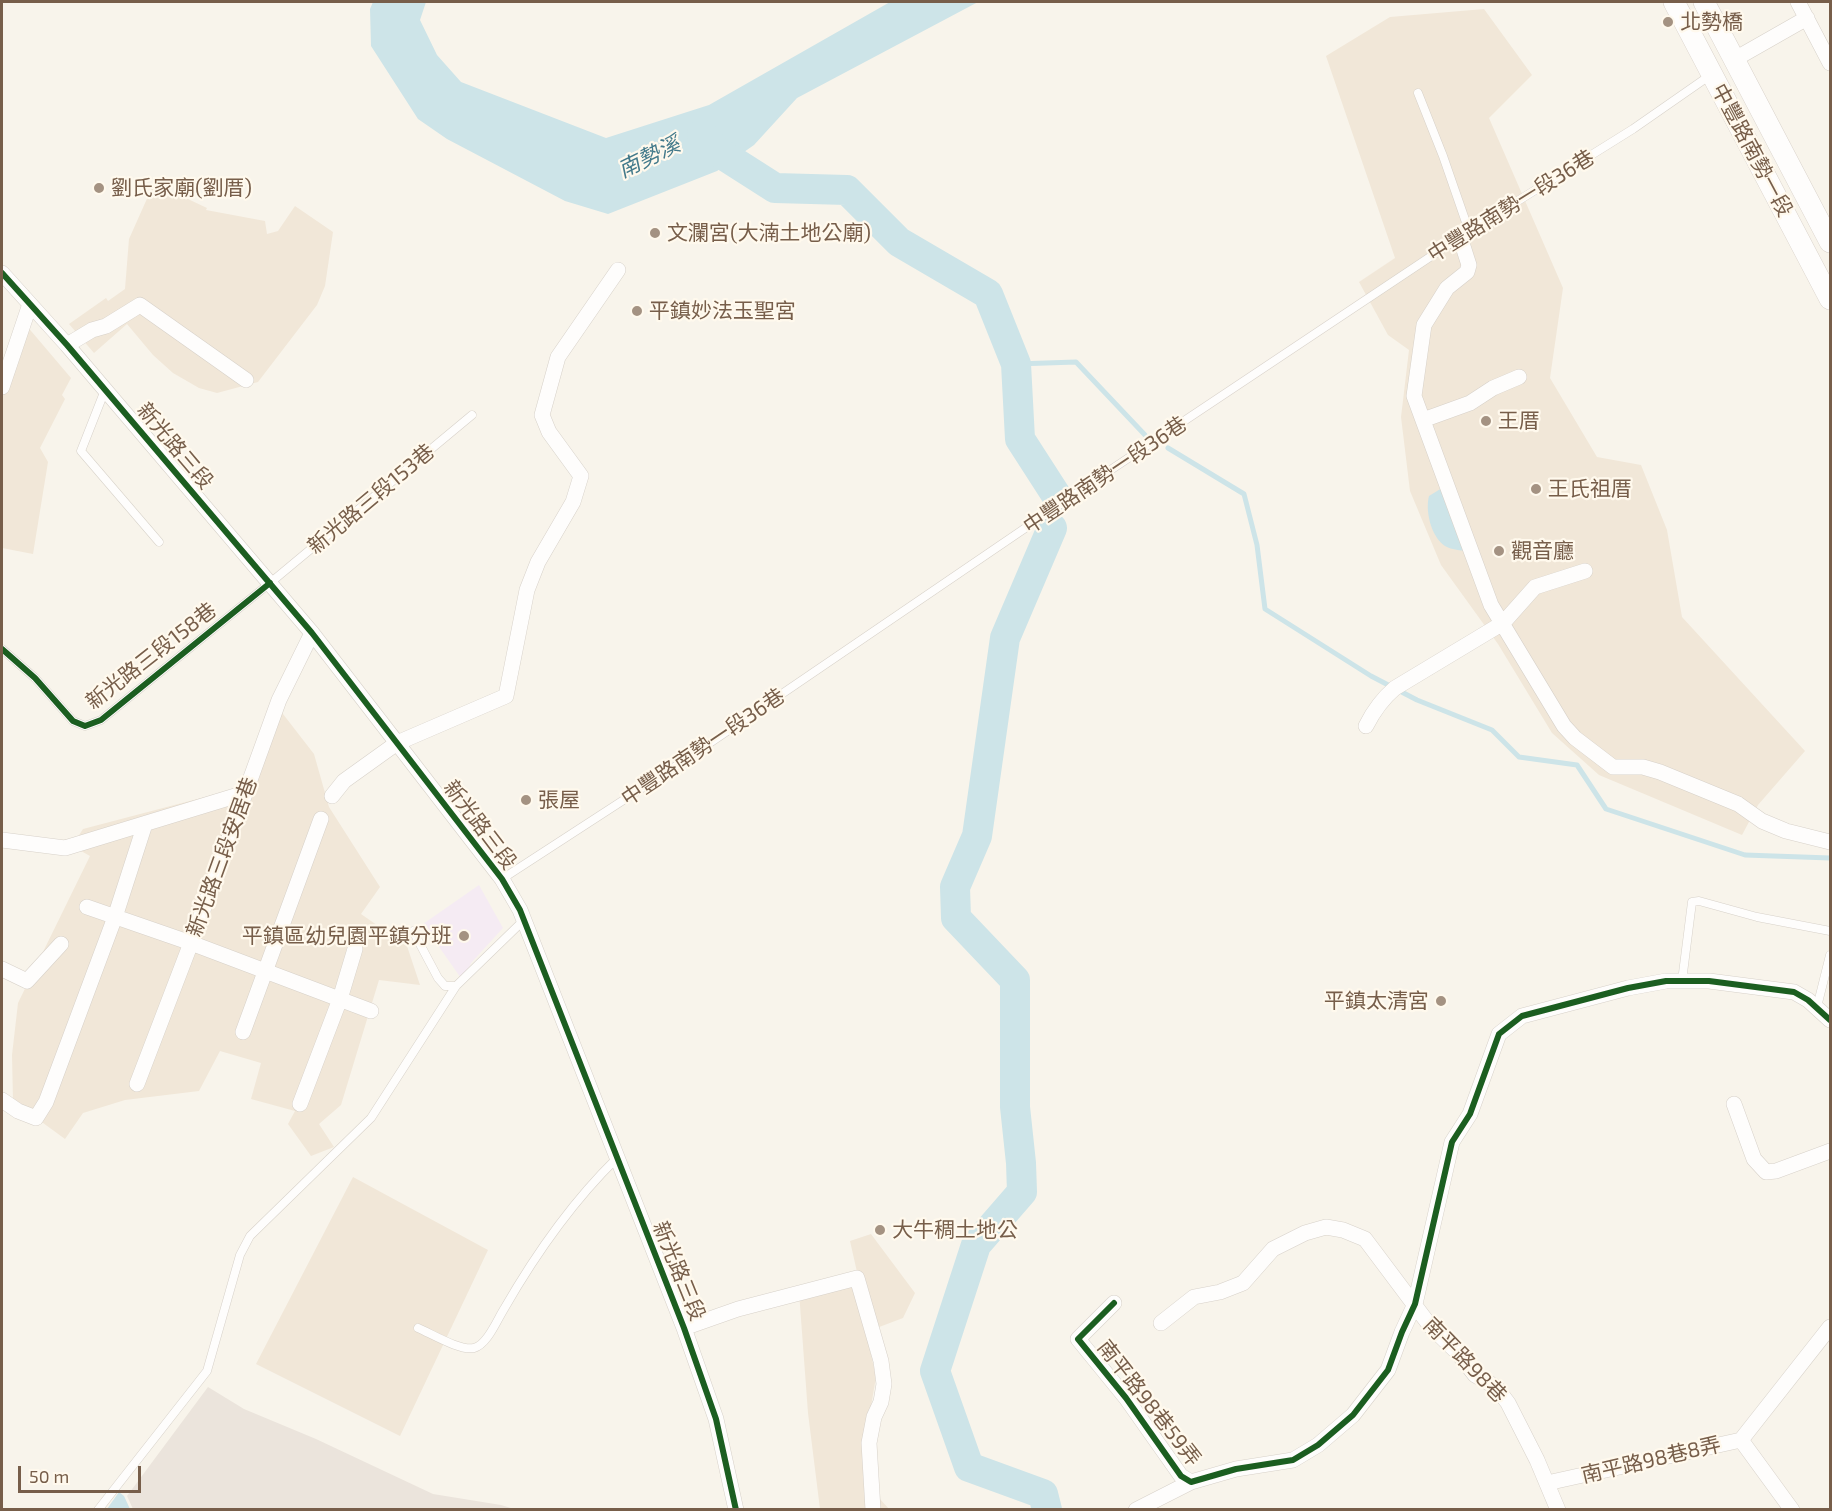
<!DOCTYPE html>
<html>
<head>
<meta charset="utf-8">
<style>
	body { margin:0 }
	#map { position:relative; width:1832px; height:1511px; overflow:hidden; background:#f8f4eb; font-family:"Exo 2",sans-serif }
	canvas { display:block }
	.frame { position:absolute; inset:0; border:3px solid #775e4a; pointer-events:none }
	.scale { position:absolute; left:18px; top:1466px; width:123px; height:27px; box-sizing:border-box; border:3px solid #775e4a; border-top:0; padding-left:8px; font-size:18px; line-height:21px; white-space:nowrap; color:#775e4a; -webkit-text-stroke:4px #fff9ed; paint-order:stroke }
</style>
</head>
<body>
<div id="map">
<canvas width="1832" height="1511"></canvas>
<div class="frame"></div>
<div class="scale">50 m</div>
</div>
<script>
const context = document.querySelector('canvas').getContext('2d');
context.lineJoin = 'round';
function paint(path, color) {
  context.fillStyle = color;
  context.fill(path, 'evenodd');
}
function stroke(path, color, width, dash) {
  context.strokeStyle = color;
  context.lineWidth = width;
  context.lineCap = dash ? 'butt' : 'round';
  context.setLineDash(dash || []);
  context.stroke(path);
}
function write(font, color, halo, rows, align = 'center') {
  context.font = font + ' "Exo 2","Noto Sans TC",sans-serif';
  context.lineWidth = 4.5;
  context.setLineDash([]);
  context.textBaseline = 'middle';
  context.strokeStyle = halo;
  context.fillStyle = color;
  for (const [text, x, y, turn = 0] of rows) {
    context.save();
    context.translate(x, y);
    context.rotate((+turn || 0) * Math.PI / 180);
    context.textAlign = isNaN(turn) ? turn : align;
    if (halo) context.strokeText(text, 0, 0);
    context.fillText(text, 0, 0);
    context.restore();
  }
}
paint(new Path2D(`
	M 1484,9 L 1532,75 L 1489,118 L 1563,288 L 1550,378 L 1597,457 L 1641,465 L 1667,530 L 1682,617 L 1805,751 L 1758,805 L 1742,835 L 1599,775 L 1552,733 L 1498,644 L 1441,565 L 1410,491 L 1401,417 L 1409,350 L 1388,335 L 1359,282 L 1395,258 L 1326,56 L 1390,17 Z
	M 154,183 L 207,208 L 206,210 L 265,221 L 267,234 L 278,231 L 295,206 L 333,232 L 325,286 L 317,305 L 258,382 L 217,393 L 199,388 L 173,373 L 153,355 L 127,324 L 94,353 L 69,324 L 106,298 L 108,301 L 125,289 L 129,239 Z
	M 26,325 L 71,378 L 62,395 L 65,399 L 40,448 L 48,462 L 33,554 L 2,548 L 2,397 Z
	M 276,705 L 314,754 L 329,807 L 380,887 L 361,914 L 407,946 L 420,985 L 379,980 L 341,1105 L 319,1124 L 334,1147 L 311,1156 L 288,1124 L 295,1111 L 251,1099 L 261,1063 L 220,1051 L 199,1091 L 125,1100 L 83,1113 L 65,1139 L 13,1101 L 12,1055 L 18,1003 L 90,856 L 72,846 L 83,829 L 243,787 Z
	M 353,1177 L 488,1250 L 400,1436 L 256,1364 Z
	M 871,1234 L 915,1293 L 903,1318 L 866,1332 L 876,1377 L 870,1412 L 870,1488 L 889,1509 L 820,1509 L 808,1413 L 799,1292 L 857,1272 L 850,1241 Z`), '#f1e7d8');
paint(new Path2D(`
	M 208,1387 L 244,1409 L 316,1439 L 433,1494 L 501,1505 L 514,1509 L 133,1509 L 127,1496 Z`), '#ebe4dc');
paint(new Path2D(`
	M 479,885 L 503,928 L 471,963 L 463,981 L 423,924 Z`), '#f5ebf3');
paint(new Path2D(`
	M 373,2 L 426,2 L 420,20 L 437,55 L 461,82 L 606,138 L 709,105 L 890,2 L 978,2 L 797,98 L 754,145 L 717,171 L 608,214 L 565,201 L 447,139 L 418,119 L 371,46 L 370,9 Z
	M 1442,488 L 1464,551 C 1458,550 1450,549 1445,546 C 1431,537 1425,510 1429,496 Z
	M 119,1492 L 124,1496 L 130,1509 L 107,1509 Z`), '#cde4e8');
stroke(new Path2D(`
	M 1016,364 L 1076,362 L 1145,435
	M 1168,448 L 1244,494 L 1257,545 L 1265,609 L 1371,676 L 1417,700 L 1492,730 L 1519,757 L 1577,765 L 1606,809 L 1745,855 L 1830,858`), '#cde4e8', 5);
stroke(new Path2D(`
	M 702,134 L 717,151 L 775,188 L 847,190 L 899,242 L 988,294 L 1016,364 L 1020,439 L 1058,498
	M 1047,1510 L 1043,1494 L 969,1467 L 935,1371 L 976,1245 L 1022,1192 L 1021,1163 L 1015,1107 L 1015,980 L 956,918 L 955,887 L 977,836 L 1005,638 L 1052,528`), '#cde4e8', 30);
const service = new Path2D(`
	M 1418,93 L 1443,156 L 1469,231
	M 105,390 L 81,451 L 159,542
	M 2,649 L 35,678 L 73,721 L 85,726 L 101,720 L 270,583 L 472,415
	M 502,879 L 679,764 L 1112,469 L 1460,237 L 1633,129 L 1712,74
	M 413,931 L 438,978 L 445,986 L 456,986
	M 1682,981 L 1692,902 L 1699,901 L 1757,917 L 1830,931
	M 1817,1007 L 1830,955
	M 418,1328 C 432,1334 460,1351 474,1348 C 487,1345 497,1320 504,1309 C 535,1255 572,1202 617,1158
	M 98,1510 L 207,1371 L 240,1255 L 250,1236 L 371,1118 L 456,986 L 524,920`);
const minor = new Path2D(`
	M 1798,2 L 1830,63
	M 1735,59 L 1807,18
	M 1460,237 L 1469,265 L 1467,272 L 1447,288 L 1424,325 L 1414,396 L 1491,605 L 1564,726 L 1575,738 L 1613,767 L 1643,767 L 1660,772 L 1738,804 L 1762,821 L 1786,831 L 1830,842
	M 2,273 L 67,345 L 312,633 L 502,879 L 520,910 L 684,1328 L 716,1419 L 736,1510
	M 67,345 L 92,330 L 106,326 L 140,305 L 246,380
	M 2,387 L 30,304
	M 1423,420 L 1470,403 L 1493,388 L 1519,377
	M 1366,726 C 1374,710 1382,699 1395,688 L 1503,623 L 1535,587 L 1585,571
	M 332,796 L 344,781 L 397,743 L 506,696 L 527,590 L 538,562 L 573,502 L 581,476 L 549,432 L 542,415 L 558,357 L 618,270
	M 2,840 L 65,848 L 245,793
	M 87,907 L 191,943 L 371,1011
	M 2,969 L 27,981 L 61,944
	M 243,1032 L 321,819
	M 137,1084 L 191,943 L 279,700 L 312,633
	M 2,1100 L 18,1111 L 36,1118 L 46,1102 L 115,917 L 145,824
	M 300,1104 L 340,999 L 355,949
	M 1734,1104 L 1754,1159 L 1766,1172 L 1776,1171 L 1830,1151
	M 1114,1303 L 1078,1339 L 1126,1398 L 1181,1476 L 1191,1482 L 1236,1469 L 1293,1460 L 1318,1445 L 1353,1415 L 1388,1370 L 1402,1332 L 1415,1304 L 1452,1142 L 1470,1114 L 1499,1034 L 1522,1016 L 1628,988 L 1666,981 L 1709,981 L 1794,992 L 1808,1000 L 1830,1020
	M 1161,1323 L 1194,1297 L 1220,1292 L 1243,1283 L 1273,1249 L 1305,1233 L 1326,1227 L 1343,1230 L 1365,1239 L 1431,1327 L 1457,1352 L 1475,1375 L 1496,1387 L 1508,1403 L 1537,1460 L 1558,1510
	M 684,1328 L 738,1309 L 857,1278 L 881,1361 L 884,1384 L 881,1402 L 874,1417 L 869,1443 L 873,1510
	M 1741,1440 L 1830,1327
	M 1547,1483 L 1741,1440 L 1792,1510
	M 1136,1510 L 1191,1482`);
const secondary = new Path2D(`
	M 1674,2 L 1830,299
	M 1704,2 L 1830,242`);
stroke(service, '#d7d1c9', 9);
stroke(minor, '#d7d1c9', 16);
stroke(secondary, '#d8d1c9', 22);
stroke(service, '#fefdfc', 8);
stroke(minor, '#fefdfc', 15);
stroke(secondary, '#fefdfc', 21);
stroke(new Path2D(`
	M 2,273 L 67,345 L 312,633 L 502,879 L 520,910 L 684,1328 L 716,1419 L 736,1510
	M 2,649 L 35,678 L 73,721 L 85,726 L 101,720 L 270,583
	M 1114,1303 L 1078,1339 L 1126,1398 L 1181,1476 L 1191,1482 L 1236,1469 L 1293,1460 L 1318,1445 L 1353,1415 L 1388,1370 L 1402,1332 L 1415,1304 L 1452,1142 L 1470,1114 L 1499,1034 L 1522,1016 L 1628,988 L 1666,981 L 1709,981 L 1794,992 L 1808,1000 L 1830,1020`), '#1b5e20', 6);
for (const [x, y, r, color] of [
	[1668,22,6,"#a49282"],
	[99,188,6,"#a49282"],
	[655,233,6,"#a49282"],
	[637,311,6,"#a49282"],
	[1486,421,6,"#a49282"],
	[1536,489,6,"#a49282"],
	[1499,551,6,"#a49282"],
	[526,800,6,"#a49282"],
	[464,936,6,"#a49282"],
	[1441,1001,6,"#a49282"],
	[880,1230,6,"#a49282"]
]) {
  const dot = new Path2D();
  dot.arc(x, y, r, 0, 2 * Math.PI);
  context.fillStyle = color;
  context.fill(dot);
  stroke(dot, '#fff9ed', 2);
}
write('21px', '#775e4a', '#fff9ed', [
	["北勢橋",1680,22],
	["劉氏家廟(劉厝)",111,188],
	["文瀾宮(大湳土地公廟)",667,233],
	["平鎮妙法玉聖宮",649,311],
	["王厝",1498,421],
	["王氏祖厝",1548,489],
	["觀音廳",1511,551],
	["張屋",538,800],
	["平鎮區幼兒園平鎮分班",452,936,"right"],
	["平鎮太清宮",1429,1001,"right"],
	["大牛稠土地公",892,1230]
], 'left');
write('21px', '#775e4a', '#fff9ed', [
	["中豐路南勢一段",1752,150,62],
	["中豐路南勢一段36巷",1511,206,-32],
	["新光路三段",175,446,50],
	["中豐路南勢一段36巷",1105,475,-34],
	["新光路三段153巷",371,499,-40],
	["新光路三段158巷",151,656,-38],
	["中豐路南勢一段36巷",703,747,-34],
	["新光路三段",480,825,53],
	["新光路三段安居巷",222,857,-70],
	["新光路三段",679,1271,68],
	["南平路98巷",1465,1360,46],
	["南平路98巷59弄",1149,1403,52],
	["南平路98巷8弄",1651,1460,-13]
]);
write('italic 22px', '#437a8b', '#fff9ed', [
	["南勢溪",649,157,-26]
]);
</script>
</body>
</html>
